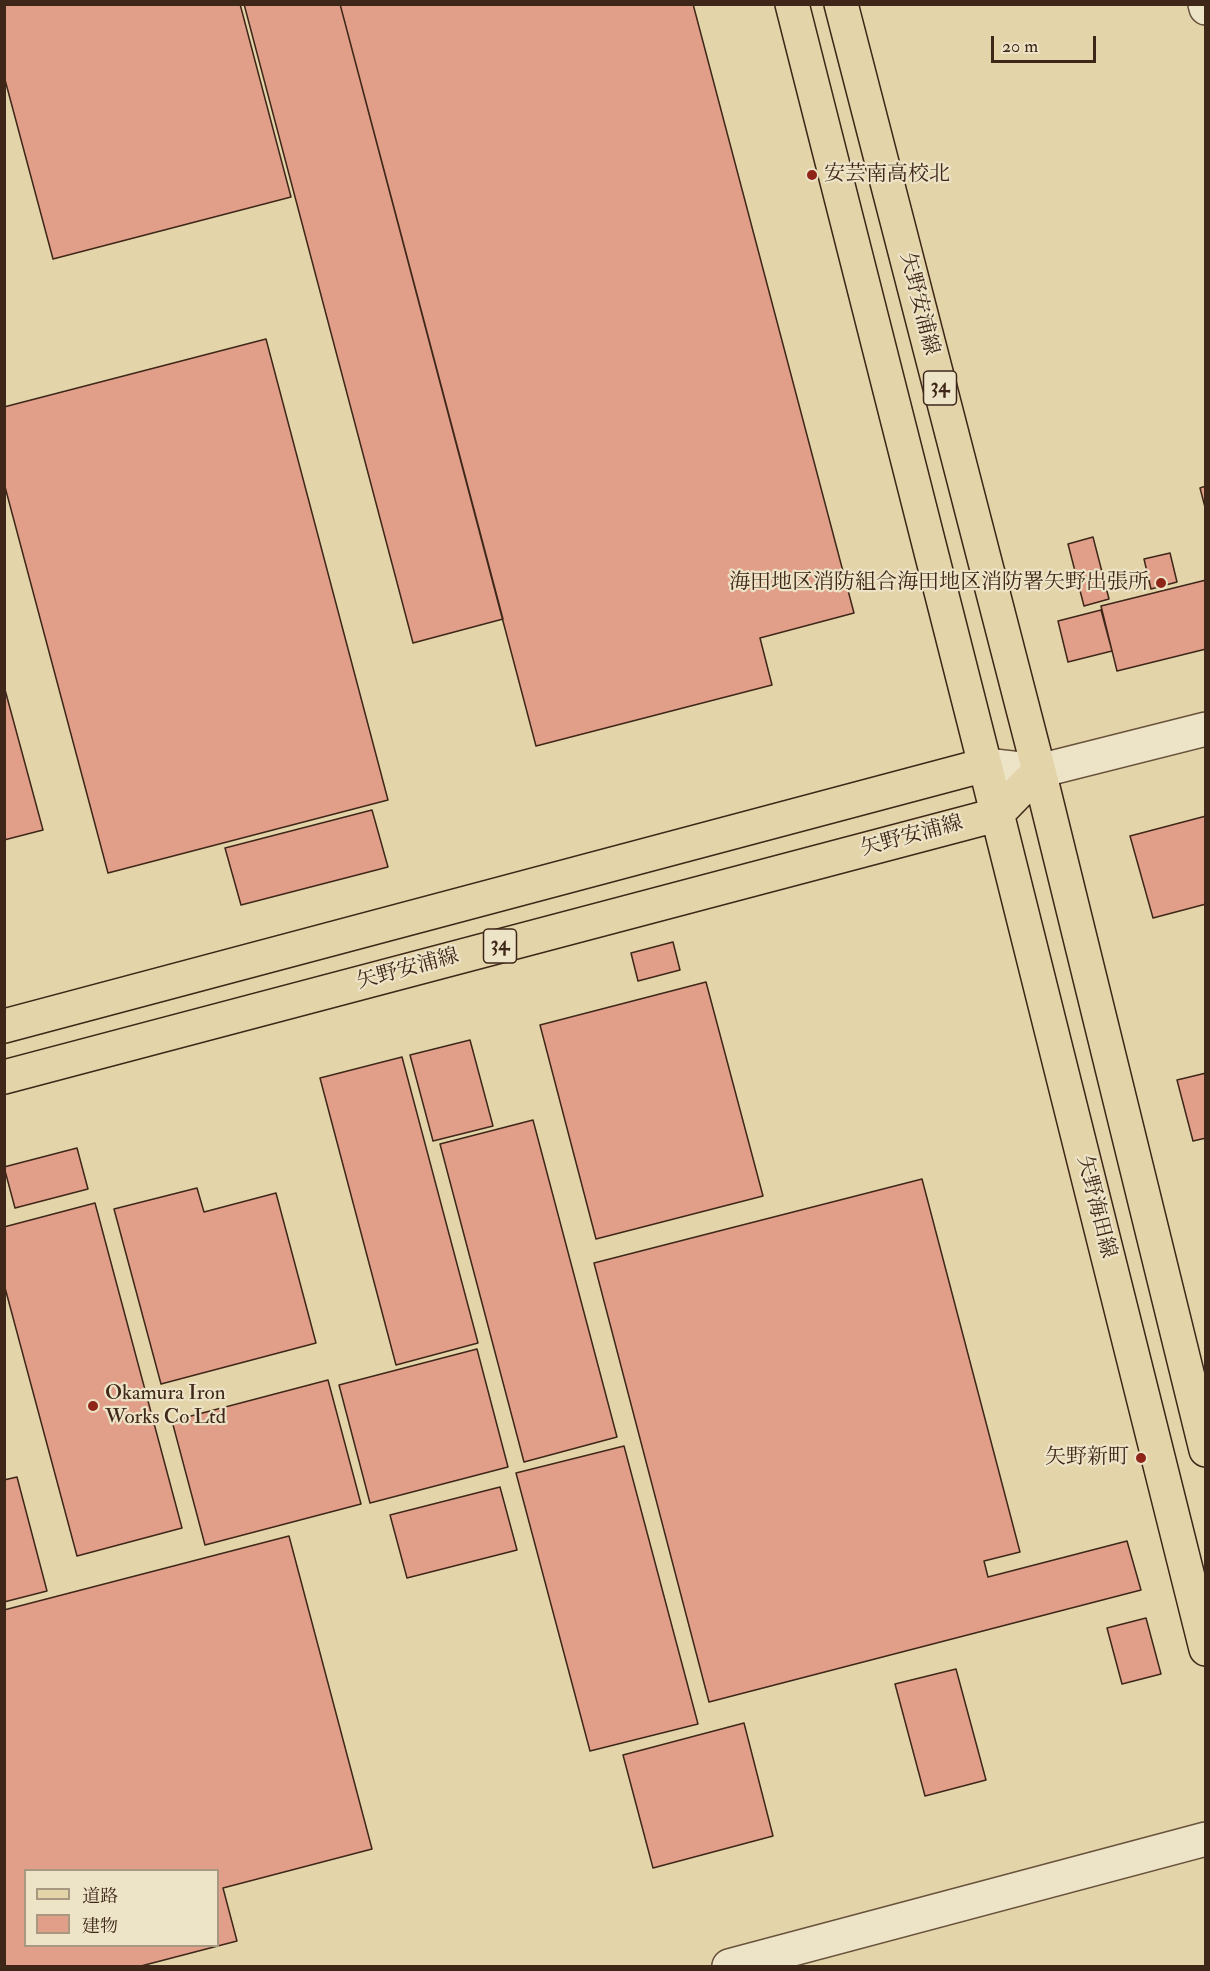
<!DOCTYPE html>
<html>
<head>
<meta charset="utf-8">
<style>
	body { margin:0 }
	#map { position:relative; width:1210px; height:1971px; overflow:hidden; background:#e4d4a9; font-family:"IM FELL Double Pica","Noto Serif JP",serif }
	canvas { display:block }
	.frame { position:absolute; inset:0; border:6px solid #3e2718; pointer-events:none }
	.legend { position:absolute; left:24px; top:1869px; width:195px; height:78px; box-sizing:border-box; background:#ede3c7; border:2px solid #a79881; margin:0; padding:8px 10px; list-style:none; font-size:18px; color:#3e2718 }
	.legend li { display:flex; align-items:center; gap:12px; height:30px }
	.legend b { width:30px; border:2px solid #a79881 }
	.scale { position:absolute; left:991px; top:36px; width:105px; height:27px; box-sizing:border-box; border:3px solid #3e2718; border-top:0; padding-left:8px; font-size:18px; line-height:21px; white-space:nowrap; color:#3e2718; -webkit-text-stroke:4px #ede3c7; paint-order:stroke }
</style>
</head>
<body>
<div id="map">
<canvas width="1210" height="1971"></canvas>
<div class="frame"></div>
<ul class="legend">
<li><b style="height:8px;background:#e4d4a9"></b>道路</li>
<li><b style="height:16px;background:#e19f8a"></b>建物</li>
</ul>
<div class="scale">20 m</div>
</div>
<script>
const context = document.querySelector('canvas').getContext('2d');
context.lineJoin = 'round';
function paint(path, color) {
  context.fillStyle = color;
  context.fill(path, 'evenodd');
}
function stroke(path, color, width, dash) {
  context.strokeStyle = color;
  context.lineWidth = width;
  context.lineCap = dash ? 'butt' : 'round';
  context.setLineDash(dash || []);
  context.stroke(path);
}
function write(font, color, halo, rows, align = 'center') {
  context.font = font + ' "IM FELL Double Pica","Noto Serif JP",serif';
  context.lineWidth = 4.5;
  context.setLineDash([]);
  context.textBaseline = 'middle';
  context.strokeStyle = halo;
  context.fillStyle = color;
  for (const [text, x, y, turn = 0] of rows) {
    context.save();
    context.translate(x, y);
    context.rotate((+turn || 0) * Math.PI / 180);
    context.textAlign = isNaN(turn) ? turn : align;
    if (halo) context.strokeText(text, 0, 0);
    context.fillText(text, 0, 0);
    context.restore();
  }
}
const building = new Path2D(`
	M 4,4 L 240,4 L 291,197 L 53,259 L 4,76 Z
	M 244,4 L 340,4 L 503,619 L 413,643 Z
	M 340,4 L 693,4 L 854,613 L 760,638 L 772,685 L 536,746 Z
	M 266,339 L 388,800 L 108,873 L 4,483 L 4,407 Z
	M 1206,486 L 1206,511 L 1200,488 Z
	M 1093,537 L 1109,599 L 1084,606 L 1068,544 Z
	M 1170,553 L 1177,582 L 1151,589 L 1144,559 Z
	M 1206,580 L 1206,649 L 1117,671 L 1101,606 Z
	M 1101,610 L 1112,651 L 1068,662 L 1058,621 Z
	M 4,686 L 43,830 L 4,840 Z
	M 372,810 L 388,867 L 241,905 L 225,848 Z
	M 1206,816 L 1206,904 L 1153,918 L 1130,836 Z
	M 673,942 L 680,970 L 638,981 L 631,953 Z
	M 706,982 L 763,1196 L 596,1239 L 540,1025 Z
	M 470,1040 L 493,1126 L 433,1141 L 410,1055 Z
	M 402,1057 L 478,1343 L 396,1365 L 320,1078 Z
	M 1206,1073 L 1206,1138 L 1193,1141 L 1177,1080 Z
	M 533,1120 L 617,1437 L 524,1462 L 440,1144 Z
	M 77,1148 L 88,1189 L 15,1208 L 4,1167 Z
	M 922,1179 L 1020,1552 L 984,1561 L 988,1577 L 1127,1541 L 1141,1590 L 709,1702 L 594,1263 Z
	M 197,1188 L 204,1212 L 276,1193 L 316,1343 L 161,1384 L 114,1209 Z
	M 95,1203 L 182,1528 L 77,1556 L 4,1284 L 4,1227 Z
	M 477,1349 L 508,1467 L 370,1503 L 339,1385 Z
	M 328,1380 L 361,1504 L 205,1545 L 172,1421 Z
	M 624,1446 L 698,1724 L 590,1751 L 516,1473 Z
	M 17,1477 L 47,1591 L 4,1602 L 4,1480 Z
	M 500,1487 L 517,1550 L 407,1578 L 390,1515 Z
	M 289,1536 L 372,1849 L 223,1888 L 237,1941 L 141,1966 L 4,1966 L 4,1610 ZM 26,1870 L 218,1870 L 218,1946 L 26,1946 Z
	M 1146,1618 L 1161,1674 L 1122,1684 L 1107,1628 Z
	M 956,1669 L 986,1780 L 925,1796 L 895,1684 Z
	M 744,1723 L 773,1836 L 653,1868 L 623,1755 Z`);
paint(building, '#e19f8a');
stroke(building, '#3e2718', 1.5);
const minor = new Path2D(`
	M 1205,4 L 1206,8
	M 985,765 L 1039,771 L 1206,729
	M 729,1966 L 1206,1839`);
const major = new Path2D(`
	M 792,4 L 985,765 L 1206,1649
	M 841,4 L 1039,771 L 1206,1450
	M 4,1026 L 985,765
	M 4,1077 L 996,815 L 1039,771`);
stroke(minor, '#68523c', 36);
stroke(major, '#3e2718', 36);
stroke(minor, '#ede3c7', 33);
stroke(major, '#e4d4a9', 33);
for (const [x, y, r, color] of [
	[812,175,6,"#8f2418"],
	[1161,583,6,"#8f2418"],
	[93,1406,6,"#8f2418"],
	[1141,1458,6,"#8f2418"]
]) {
  const dot = new Path2D();
  dot.arc(x, y, r, 0, 2 * Math.PI);
  context.fillStyle = color;
  context.fill(dot);
  stroke(dot, '#ede3c7', 2);
}
for (const [x, y, w] of [
	[940,388,33],
	[500,946,33]
]) {
  const box = new Path2D();
  box.roundRect(x - w / 2, y - 17, w, 34, 4.5);
  context.fillStyle = '#ede3c7';
  context.fill(box);
  stroke(box, '#3e2718', 1.5);
}
write('bold 20px', '#3e2718', null, [
	["34",940,388],
	["34",500,946]
]);
write('21px', '#3e2718', '#ede3c7', [
	["安芸南高校北",824,175],
	["海田地区消防組合海田地区消防署矢野出張所",1149,583,"right"],
	["Okamura Iron",105,1394],
	["Works Co Ltd",105,1418],
	["矢野新町",1129,1458,"right"]
], 'left');
write('21px', '#3e2718', '#ede3c7', [
	["矢野安浦線",918,304,76],
	["矢野安浦線",912,837,-15],
	["矢野安浦線",408,970,-15],
	["矢野海田線",1095,1207,76]
]);
</script>
</body>
</html>
